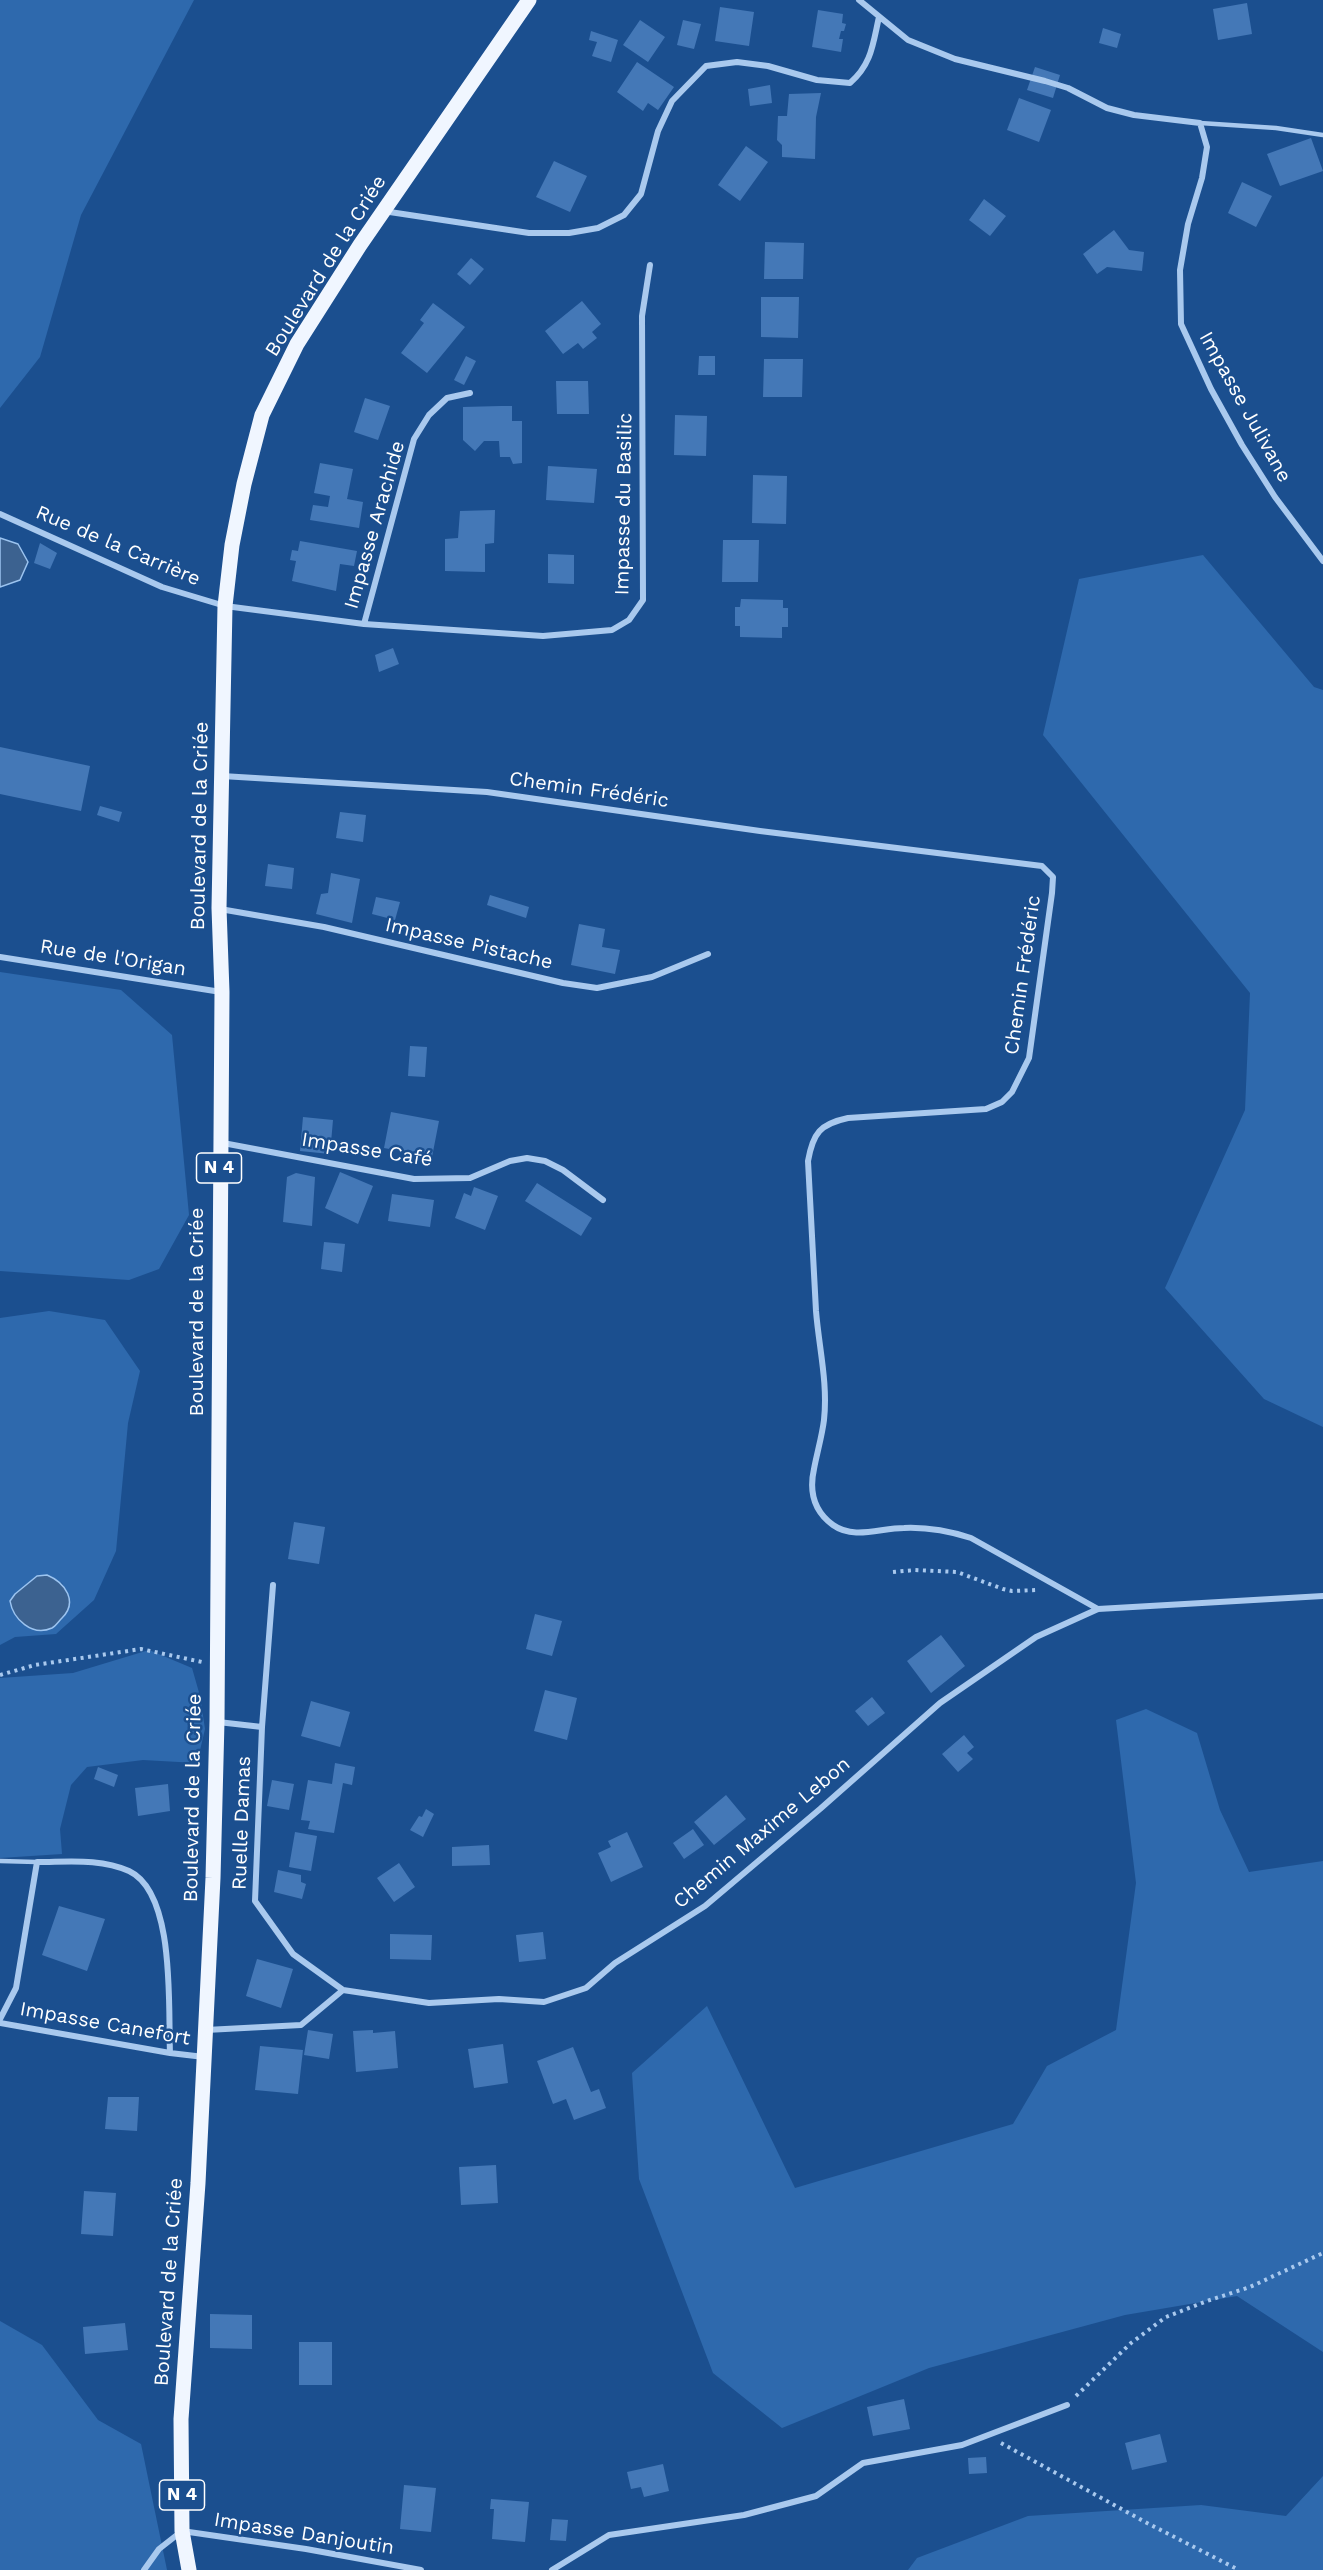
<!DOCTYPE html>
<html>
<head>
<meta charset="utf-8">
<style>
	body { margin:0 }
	canvas { display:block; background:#1b4f8f }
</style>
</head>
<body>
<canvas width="1323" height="2570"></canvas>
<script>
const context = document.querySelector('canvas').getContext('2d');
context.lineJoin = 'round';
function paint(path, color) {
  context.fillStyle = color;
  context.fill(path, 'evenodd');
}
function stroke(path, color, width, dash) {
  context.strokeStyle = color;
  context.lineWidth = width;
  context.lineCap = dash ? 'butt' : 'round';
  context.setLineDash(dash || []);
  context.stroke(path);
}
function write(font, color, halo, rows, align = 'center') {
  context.font = font + ' "Work Sans",sans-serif';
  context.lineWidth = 5;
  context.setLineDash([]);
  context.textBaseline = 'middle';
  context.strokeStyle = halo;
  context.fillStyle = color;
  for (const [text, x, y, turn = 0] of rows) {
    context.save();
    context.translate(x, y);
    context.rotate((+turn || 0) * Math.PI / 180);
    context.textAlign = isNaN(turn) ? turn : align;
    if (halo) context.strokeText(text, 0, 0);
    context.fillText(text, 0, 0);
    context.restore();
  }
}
paint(new Path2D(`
	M 0,0 L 194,0 L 81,215 L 40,357 L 0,408 Z
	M 1203,555 L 1314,687 L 1323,690 L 1323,1427 L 1264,1399 L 1165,1288 L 1245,1110 L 1250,993 L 1043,735 L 1079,579 Z
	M 0,972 L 121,990 L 172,1035 L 189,1215 L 159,1269 L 129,1280 L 0,1271 Z
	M 49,1311 L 105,1320 L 140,1371 L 128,1423 L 116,1551 L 94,1600 L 56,1634 L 15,1637 L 0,1645 L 0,1318 ZM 47,1575 L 62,1583 L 70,1598 L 58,1623 L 15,1594 L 35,1579 Z
	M 149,1650 L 192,1668 L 200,1696 L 205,1729 L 197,1763 L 143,1760 L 87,1767 L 71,1785 L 60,1829 L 62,1854 L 0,1858 L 0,1678 L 73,1673 Z
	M 1146,1709 L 1197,1733 L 1220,1810 L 1249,1872 L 1323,1861 L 1323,2352 L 1237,2296 L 1125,2315 L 929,2368 L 782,2428 L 713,2373 L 639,2179 L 632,2073 L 707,2006 L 795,2188 L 1013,2124 L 1047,2066 L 1116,2030 L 1136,1883 L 1116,1720 Z
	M 0,2321 L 42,2345 L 98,2420 L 141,2444 L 167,2570 L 0,2570 Z
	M 1323,2476 L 1323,2570 L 908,2570 L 917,2558 L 1028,2516 L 1201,2505 L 1286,2516 Z`), '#2e69ad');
const water = new Path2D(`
	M 0,538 L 18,544 L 28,562 L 20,580 L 0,587 Z
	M 47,1575 C 66,1583 78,1602 62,1618 C 59,1621 56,1626 52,1628 C 32,1637 13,1619 10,1601 L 15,1594 L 37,1576 Z`);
paint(water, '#3c6290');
stroke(water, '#9cc4f0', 1.5);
paint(new Path2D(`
	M 1247,3 L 1252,34 L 1218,40 L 1213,9 Z
	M 720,7 L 754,12 L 749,46 L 715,41 Z
	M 818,10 L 843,14 L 842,23 L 846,24 L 844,31 L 841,31 L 839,39 L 843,39 L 841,52 L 812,47 Z
	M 640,20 L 665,37 L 648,62 L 623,45 Z
	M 683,20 L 701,24 L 694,49 L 677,45 Z
	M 1103,28 L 1121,34 L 1117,48 L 1099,43 Z
	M 591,31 L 618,40 L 611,62 L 592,56 L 597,42 L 589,40 Z
	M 637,62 L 674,87 L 658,110 L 648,103 L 643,111 L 617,92 Z
	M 1035,67 L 1060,75 L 1053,98 L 1027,90 Z
	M 770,85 L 772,103 L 750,106 L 748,89 Z
	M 821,93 L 816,117 L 815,159 L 782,157 L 782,145 L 777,140 L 778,116 L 787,116 L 789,94 Z
	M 1019,98 L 1051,110 L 1039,142 L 1007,130 Z
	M 1311,138 L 1323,171 L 1280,186 L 1267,154 Z
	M 746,146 L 768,162 L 740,201 L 718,185 Z
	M 554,161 L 587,176 L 570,212 L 536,197 Z
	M 1242,182 L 1272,196 L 1256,227 L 1228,213 Z
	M 984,199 L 1006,216 L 990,236 L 969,220 Z
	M 1114,230 L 1129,250 L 1144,252 L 1142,271 L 1107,267 L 1097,274 L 1083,254 Z
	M 765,242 L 804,243 L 803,279 L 764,279 Z
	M 471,258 L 484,269 L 470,285 L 457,274 Z
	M 761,297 L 799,297 L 798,338 L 761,337 Z
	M 582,301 L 601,324 L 592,332 L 597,338 L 583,349 L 578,343 L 563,354 L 545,331 Z
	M 433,303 L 465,327 L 427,373 L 401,353 L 424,323 L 420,320 Z
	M 466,356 L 476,361 L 464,385 L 454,380 Z
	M 699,356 L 715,356 L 715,375 L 698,375 Z
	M 764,359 L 803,359 L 802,397 L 763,397 Z
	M 556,381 L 588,381 L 589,414 L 557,414 Z
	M 365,398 L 390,406 L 378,440 L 354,432 Z
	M 501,406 L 512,406 L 512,421 L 522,421 L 522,463 L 513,464 L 510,457 L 500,457 L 499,441 L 484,441 L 475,451 L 463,440 L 463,407 Z
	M 675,415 L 707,416 L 706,456 L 674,455 Z
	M 320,463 L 353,469 L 347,499 L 363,502 L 359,528 L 310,520 L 313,505 L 328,507 L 330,496 L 314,493 Z
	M 548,466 L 597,469 L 594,503 L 546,500 Z
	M 753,475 L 787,476 L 786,524 L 752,523 Z
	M 495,510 L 494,543 L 485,544 L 485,572 L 445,571 L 445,539 L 458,538 L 460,511 Z
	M 723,540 L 759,540 L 758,582 L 722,582 Z
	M 300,541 L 357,551 L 354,566 L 340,564 L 336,591 L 292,581 L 296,561 L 290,560 L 292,550 L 298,551 Z
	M 40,543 L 57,553 L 50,569 L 34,563 Z
	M 548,554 L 574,555 L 574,584 L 548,583 Z
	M 741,599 L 783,600 L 783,608 L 788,608 L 788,627 L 782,627 L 782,638 L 740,637 L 740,626 L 735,626 L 735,607 L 740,607 Z
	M 393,648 L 399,664 L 379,672 L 375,655 Z
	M 0,747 L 90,766 L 81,811 L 0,794 Z
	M 100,806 L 122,812 L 119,822 L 97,815 Z
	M 340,812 L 366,815 L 363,842 L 336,838 Z
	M 268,864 L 294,868 L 292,889 L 265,886 Z
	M 331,873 L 360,879 L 352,923 L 316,914 L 321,894 L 328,893 Z
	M 490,895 L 529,907 L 526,918 L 487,905 Z
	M 376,897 L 400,902 L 395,920 L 372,914 Z
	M 579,924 L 605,929 L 602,947 L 620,950 L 615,974 L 571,965 Z
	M 410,1046 L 427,1047 L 425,1077 L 408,1076 Z
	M 391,1112 L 439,1121 L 432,1157 L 384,1148 Z
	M 303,1117 L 333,1120 L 330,1154 L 300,1151 Z
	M 340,1172 L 373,1186 L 358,1224 L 325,1208 Z
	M 296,1173 L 315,1177 L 312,1226 L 283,1222 L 287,1177 Z
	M 537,1183 L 592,1218 L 581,1236 L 525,1201 Z
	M 474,1187 L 498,1196 L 485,1230 L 455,1218 L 464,1193 L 471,1196 Z
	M 392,1194 L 434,1200 L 430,1227 L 388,1221 Z
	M 324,1242 L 345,1244 L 342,1272 L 321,1269 Z
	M 294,1522 L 325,1527 L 319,1564 L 288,1559 Z
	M 535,1614 L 562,1621 L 552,1656 L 526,1649 Z
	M 941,1635 L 965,1666 L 931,1693 L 907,1661 Z
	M 545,1690 L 577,1698 L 567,1740 L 534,1731 Z
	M 872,1697 L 885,1713 L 868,1726 L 855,1711 Z
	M 311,1701 L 350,1712 L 340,1747 L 301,1736 Z
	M 964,1735 L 974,1747 L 967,1753 L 973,1759 L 958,1772 L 942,1754 Z
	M 335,1763 L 355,1767 L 352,1785 L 343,1783 L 334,1833 L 308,1829 L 310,1821 L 301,1820 L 308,1780 L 332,1784 Z
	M 98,1767 L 118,1775 L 114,1787 L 94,1779 Z
	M 272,1780 L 294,1784 L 289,1810 L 267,1806 Z
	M 168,1784 L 170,1811 L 138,1816 L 135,1788 Z
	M 726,1795 L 746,1819 L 714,1845 L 694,1822 Z
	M 426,1809 L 434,1814 L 423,1837 L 410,1830 L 419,1816 L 422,1817 Z
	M 693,1829 L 704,1845 L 684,1859 L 673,1843 Z
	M 295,1832 L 317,1836 L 311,1871 L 289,1867 Z
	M 627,1832 L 643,1867 L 611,1882 L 598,1853 L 611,1847 L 608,1841 Z
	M 489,1845 L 490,1865 L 452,1866 L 452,1847 Z
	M 399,1863 L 415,1887 L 394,1902 L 377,1878 Z
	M 278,1870 L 301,1875 L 301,1882 L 306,1884 L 302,1899 L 274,1892 Z
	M 59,1906 L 105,1919 L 87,1971 L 42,1955 Z
	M 543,1932 L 546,1959 L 519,1962 L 516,1935 Z
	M 390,1934 L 432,1935 L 431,1960 L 390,1959 Z
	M 257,1959 L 293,1969 L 281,2008 L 246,1996 Z
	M 308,2030 L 333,2034 L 329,2059 L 304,2055 Z
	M 373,2030 L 373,2033 L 395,2031 L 398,2068 L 356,2072 L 353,2031 Z
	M 503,2044 L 508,2083 L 474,2088 L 468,2049 Z
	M 260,2046 L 303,2050 L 298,2094 L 255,2090 Z
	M 573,2047 L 591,2092 L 599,2089 L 606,2108 L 574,2120 L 566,2099 L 553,2104 L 537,2061 Z
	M 108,2097 L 139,2097 L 137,2131 L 105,2129 Z
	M 496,2165 L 498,2203 L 461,2205 L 459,2167 Z
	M 84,2191 L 116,2193 L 113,2236 L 81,2234 Z
	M 210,2314 L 252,2315 L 252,2349 L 210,2348 Z
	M 125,2323 L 128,2350 L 85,2354 L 83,2327 Z
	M 299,2342 L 332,2342 L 332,2385 L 299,2385 Z
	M 904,2399 L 910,2429 L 873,2436 L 867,2407 Z
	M 1160,2434 L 1167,2462 L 1132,2470 L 1125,2443 Z
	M 986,2457 L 987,2473 L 969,2474 L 968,2458 Z
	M 663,2464 L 669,2491 L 644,2497 L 641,2487 L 631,2489 L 627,2472 Z
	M 404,2485 L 436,2488 L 431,2532 L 400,2529 Z
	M 491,2499 L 529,2502 L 525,2542 L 492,2539 L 494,2509 L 490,2509 Z
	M 552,2519 L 568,2520 L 566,2541 L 550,2540 Z`), '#4478b7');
stroke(new Path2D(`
	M 893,1572 L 915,1570 L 957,1572 L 1003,1589 L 1012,1591 L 1037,1590
	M 0,1675 L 35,1665 L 141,1649 L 202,1662
	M 1076,2396 L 1131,2343 L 1166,2317 L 1207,2301 L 1250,2287 L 1323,2253
	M 1001,2443 L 1147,2523 L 1239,2570`), '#a9c9ee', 4, [3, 4.5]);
stroke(new Path2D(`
	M 1200,123 L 1276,128 L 1323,135
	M 0,1861 L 37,1862`), '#a9c9ee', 4.5);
stroke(new Path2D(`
	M 859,0 L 908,40 L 955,59 L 1045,81 L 1068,88 L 1107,108 L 1134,115 L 1200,123 L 1207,147 L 1202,178 L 1188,224 L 1180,270 L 1181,324 L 1211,389 L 1242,445 L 1275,497 L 1323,561
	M 383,211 L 529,233 L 569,233 L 598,228 L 624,215 L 641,194 L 658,131 L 672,101 L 706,66 L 737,62 L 768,66 L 817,80 L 850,83 C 872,64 873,43 879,17
	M 0,514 L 162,587 L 225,606 L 364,624 L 543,636 L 612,630 L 629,620 L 643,600 L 642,316 L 650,265
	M 364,624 L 414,439 L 429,415 L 447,398 L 470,393
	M 222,776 L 487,792 L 760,831 L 1042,866 L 1053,877 L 1052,893 L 1029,1058 L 1012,1092 L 1002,1102 L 986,1109 L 848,1118 C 820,1124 813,1133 808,1161 C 811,1211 813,1261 816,1311 C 819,1348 828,1383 824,1420 C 822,1436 817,1453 814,1469 C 809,1491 814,1511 833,1525 C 854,1540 880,1528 904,1528 C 927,1527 949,1531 971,1538 L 1098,1609
	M 220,909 L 324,927 L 563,983 L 597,988 L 652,977 L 708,954
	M 0,957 L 221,992
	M 223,1143 L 414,1179 L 470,1178 L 510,1161 L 527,1158 L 545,1161 L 563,1170 L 603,1200
	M 273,1585 L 262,1727 L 255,1901 L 293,1954 L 343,1990
	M 218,1722 L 262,1727
	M 0,2019 L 16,1988 L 37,1862 C 68,1862 100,1858 129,1871 C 176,1893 168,2008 170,2053
	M 0,2023 L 170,2053 L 204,2057
	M 206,2030 L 301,2025 L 343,1990 L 429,2003 L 499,1999 L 544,2002 L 586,1988 L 615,1963 L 705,1906 L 820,1809 L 940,1703 L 1036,1637 L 1098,1609 L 1323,1596
	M 144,2570 L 159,2549 L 182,2531 L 306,2549 L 421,2570
	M 552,2570 L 609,2535 L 744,2515 L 816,2496 L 863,2463 L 962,2445 L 1067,2405`), '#a9c9ee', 6);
stroke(new Path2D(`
	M 189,2570 L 182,2531 L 181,2419 L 198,2183 L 213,1878 L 217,1721 L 222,992 L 219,908 L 225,606 L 232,545 L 244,484 L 262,415 L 297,344 L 360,245 L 529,0`), '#f0f6ff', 15);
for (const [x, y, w] of [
	[219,1168,45],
	[182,2495,45]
]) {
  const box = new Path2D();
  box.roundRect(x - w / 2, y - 15, w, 30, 4.5);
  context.fillStyle = '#1b4f8f';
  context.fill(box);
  stroke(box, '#fff', 1.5);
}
write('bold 18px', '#fff', null, [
	["N 4",219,1168],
	["N 4",182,2495]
]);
write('20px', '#fff', '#1b4f8f', [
	["Boulevard de la Criée",326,266,-58],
	["Impasse Julivane",1245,407,61],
	["Impasse du Basilic",624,504,-89],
	["Impasse Arachide",375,525,-74],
	["Rue de la Carrière",118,546,23],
	["Chemin Frédéric",589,790,8],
	["Boulevard de la Criée",200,826,-89],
	["Impasse Pistache",469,944,13],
	["Rue de l'Origan",113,958,9],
	["Chemin Frédéric",1023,975,-82],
	["Impasse Café",367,1150,9],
	["Boulevard de la Criée",197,1312,-90],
	["Boulevard de la Criée",193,1798,-89],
	["Ruelle Damas",242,1823,-88],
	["Chemin Maxime Lebon",762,1833,-40],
	["Impasse Canefort",105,2024,10],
	["Boulevard de la Criée",169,2282,-86],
	["Impasse Danjoutin",304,2534,9]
]);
</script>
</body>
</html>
